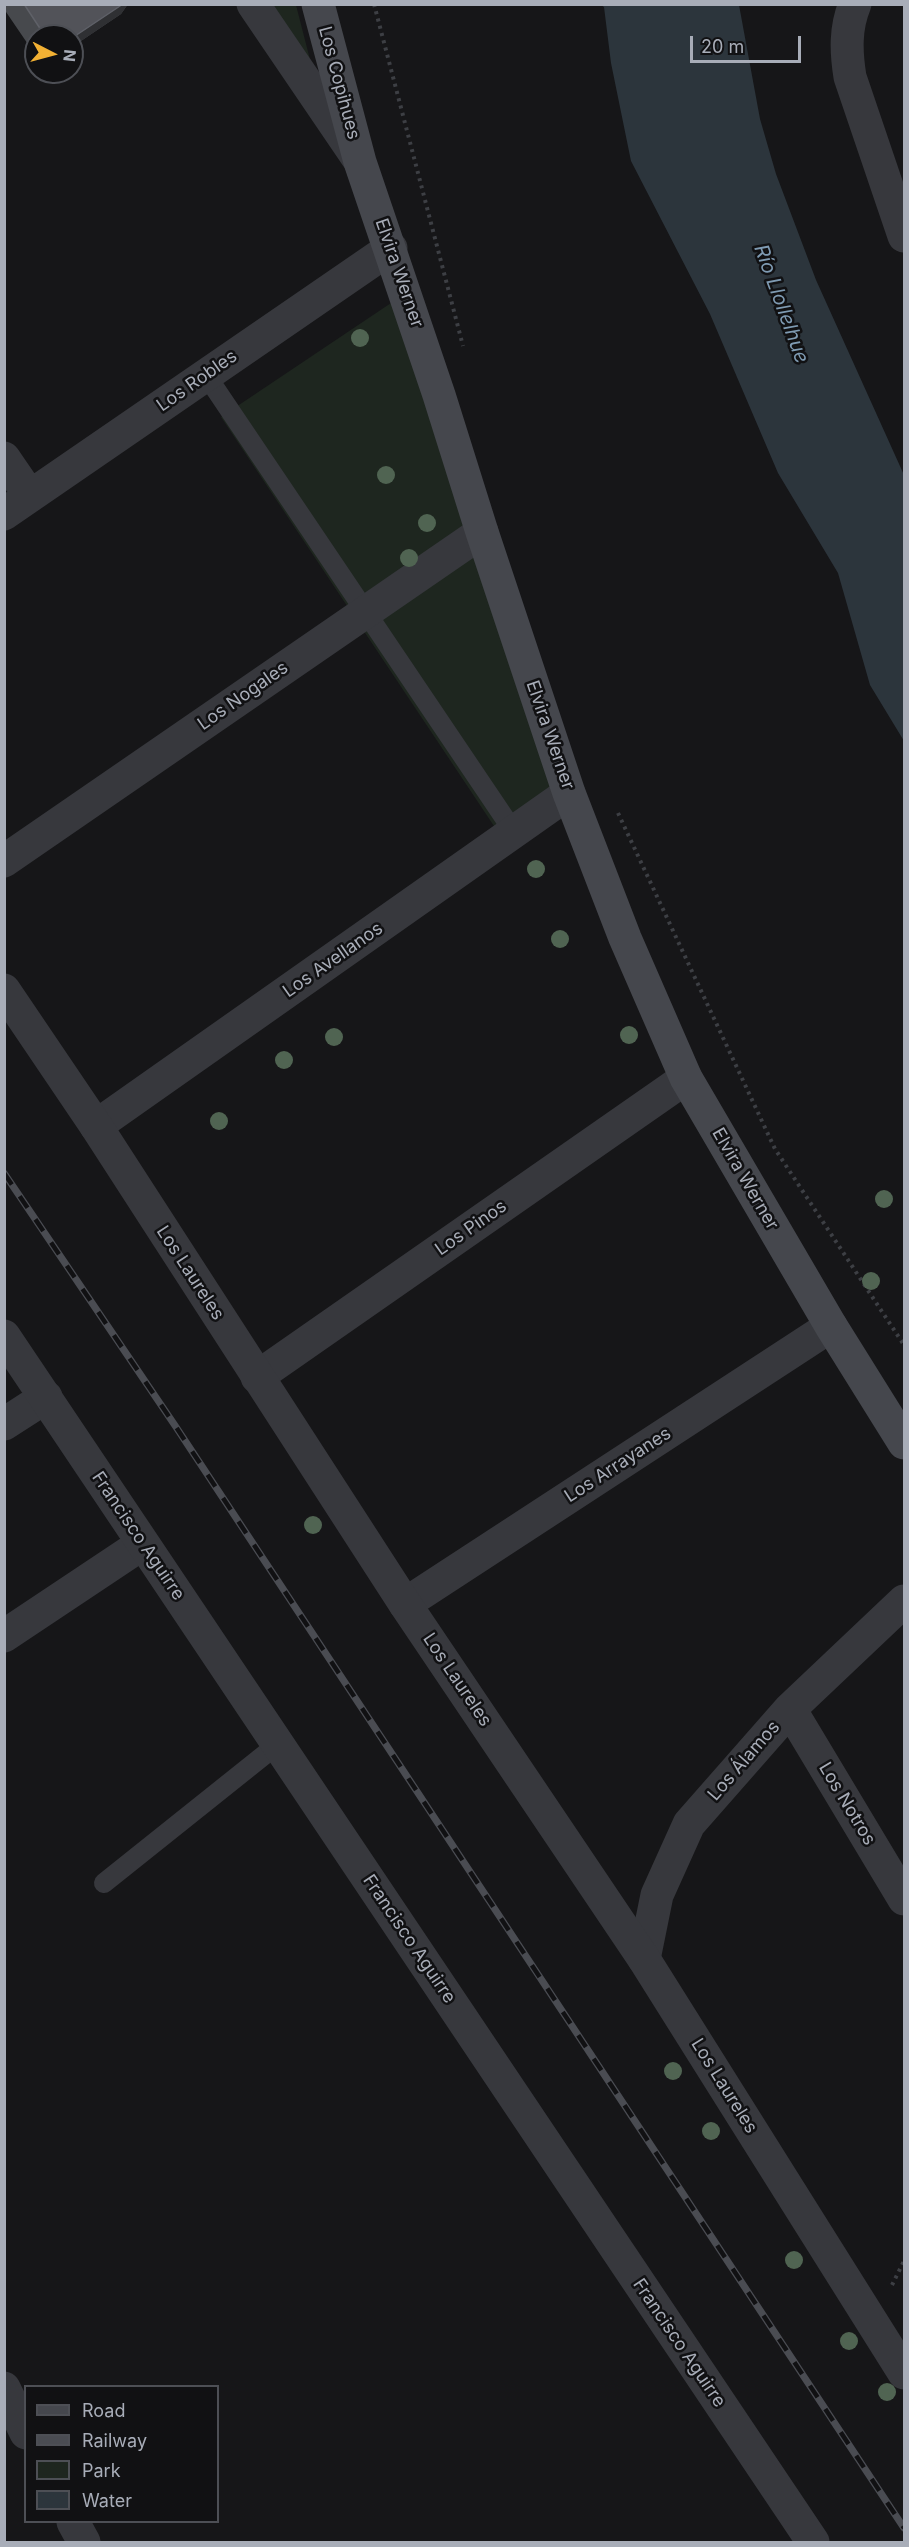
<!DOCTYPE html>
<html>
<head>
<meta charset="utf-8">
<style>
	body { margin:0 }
	#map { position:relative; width:909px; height:2547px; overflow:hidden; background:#161618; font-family:Inter,sans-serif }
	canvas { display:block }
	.frame { position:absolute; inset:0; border:6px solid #a8adb8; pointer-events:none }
	.legend { position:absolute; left:24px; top:2385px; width:195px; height:138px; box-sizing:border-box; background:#111113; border:2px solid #4d4f55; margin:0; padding:8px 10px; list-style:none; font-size:18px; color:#a8adb8 }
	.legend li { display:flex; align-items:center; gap:12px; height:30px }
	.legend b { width:30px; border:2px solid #4d4f55 }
	.north { position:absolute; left:24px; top:24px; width:60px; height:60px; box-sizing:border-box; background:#111113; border:2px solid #4d4f55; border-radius:50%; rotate:96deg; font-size:16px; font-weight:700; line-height:24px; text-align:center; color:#a8adb8 }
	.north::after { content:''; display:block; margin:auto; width:21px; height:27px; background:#f2b134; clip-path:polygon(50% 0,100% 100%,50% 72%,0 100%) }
	.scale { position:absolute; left:690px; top:36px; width:111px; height:27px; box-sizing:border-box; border:3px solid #a8adb8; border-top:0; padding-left:8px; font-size:18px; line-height:21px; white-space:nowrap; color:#a8adb8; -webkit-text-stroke:4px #111113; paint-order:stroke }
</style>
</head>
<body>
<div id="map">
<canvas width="909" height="2547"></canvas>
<div class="frame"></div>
<ul class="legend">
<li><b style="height:8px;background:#45474d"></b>Road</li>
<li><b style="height:8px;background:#4a4c52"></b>Railway</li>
<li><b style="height:16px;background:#1e261f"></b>Park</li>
<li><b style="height:16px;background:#2c353c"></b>Water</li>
</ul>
<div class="north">N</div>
<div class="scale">20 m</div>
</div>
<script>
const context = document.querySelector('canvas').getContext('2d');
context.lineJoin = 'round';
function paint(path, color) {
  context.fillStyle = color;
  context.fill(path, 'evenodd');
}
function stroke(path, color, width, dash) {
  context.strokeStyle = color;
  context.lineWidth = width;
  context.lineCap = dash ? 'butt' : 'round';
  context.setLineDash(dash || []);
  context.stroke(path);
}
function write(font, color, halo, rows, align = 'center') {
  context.font = font + ' Inter,sans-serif';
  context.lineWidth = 5;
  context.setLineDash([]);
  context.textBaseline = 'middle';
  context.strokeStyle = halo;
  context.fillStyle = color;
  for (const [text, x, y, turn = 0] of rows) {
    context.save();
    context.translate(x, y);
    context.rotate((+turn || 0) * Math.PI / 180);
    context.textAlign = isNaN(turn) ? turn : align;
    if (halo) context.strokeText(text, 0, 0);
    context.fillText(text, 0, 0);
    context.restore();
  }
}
paint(new Path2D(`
	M 267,5 L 296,5 L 315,79 Z
	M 394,301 L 565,811 L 508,847 L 221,417 Z`), '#1e261f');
paint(new Path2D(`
	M 601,5 L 739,5 L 760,119 L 776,174 L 816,280 L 904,475 L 904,741 L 870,685 L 838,573 L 778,473 L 710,314 L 631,161 L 611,63 L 604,7 Z`), '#2c353c');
stroke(new Path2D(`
	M 374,4 L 463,346
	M 618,813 L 775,1149 L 904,1345
	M 892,2285 L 904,2261`), '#3d3f44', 4, [3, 4.5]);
stroke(new Path2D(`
	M 206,375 L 514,832
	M 104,1883 L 278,1744`), '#37383d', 20);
stroke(new Path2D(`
	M 253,4 L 357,157
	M 855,4 C 845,28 846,52 850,77 L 904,236
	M 4,458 L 30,496
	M 4,514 L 391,248
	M 4,861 L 482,532
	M 96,1126 L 569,793
	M 257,1377 L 686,1078
	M 4,1424 L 46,1397
	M 405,1604 L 831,1326
	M 4,1636 L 142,1544
	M 790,1709 L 904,1899
	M 644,1959 L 657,1895 L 689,1824 L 790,1709 L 904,1601
	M 4,2388 L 26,2433
	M 73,2522 L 84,2542`), '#37383d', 33);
stroke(new Path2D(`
	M 4,990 L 96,1126 L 405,1604 L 644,1959 L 904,2373
	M 4,1336 L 813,2542`), '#37383d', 33);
stroke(new Path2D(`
	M 318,4 L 360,162 L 439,395 L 482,532 L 569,793 L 625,938 L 686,1078 L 831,1326 L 904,1443`), '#45474d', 33);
const rail = new Path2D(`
	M 4,1173 L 176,1427 L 904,2528`);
stroke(rail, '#4a4c52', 7);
stroke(rail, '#111113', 4.5, [14]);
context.fillStyle = '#506452';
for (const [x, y] of [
	[360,338],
	[386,475],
	[427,523],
	[409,558],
	[536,869],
	[560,939],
	[629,1035],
	[334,1037],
	[284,1060],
	[219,1121],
	[884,1199],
	[871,1281],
	[313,1525],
	[673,2071],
	[711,2131],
	[794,2260],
	[849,2341],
	[887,2392]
]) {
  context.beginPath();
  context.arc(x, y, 9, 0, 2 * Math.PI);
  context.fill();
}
paint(new Path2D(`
	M 4,4 L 128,4 L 121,14 L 72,47 L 72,36 L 36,36 L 36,56 L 4,9 Z`), '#47494d');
paint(new Path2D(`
	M 123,4 L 128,4 L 121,14 L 72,47 L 72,38 Z`), '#2f3033');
const building = new Path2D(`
	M 24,4 L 123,4 L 72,38 L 72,36 L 45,36 Z`);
paint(building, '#525359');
stroke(building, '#5f6168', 1.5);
write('18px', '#a8adb8', '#111113', [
	["Los Copihues",339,83,75],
	["Elvira Werner",399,273,71],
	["Los Robles",197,381,-35],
	["Los Nogales",243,696,-35],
	["Elvira Werner",550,735,71],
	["Los Avellanos",333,960,-35],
	["Elvira Werner",745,1179,60],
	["Los Pinos",471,1228,-35],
	["Los Laureles",190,1273,57],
	["Los Arrayanes",618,1465,-33],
	["Francisco Aguirre",138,1536,56],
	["Los Laureles",457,1680,56],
	["Los Álamos",744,1761,-49],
	["Los Notros",847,1804,59],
	["Francisco Aguirre",409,1939,56],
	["Los Laureles",724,2086,58],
	["Francisco Aguirre",679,2343,56]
]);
write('italic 20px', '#7f9bb3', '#111113', [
	["Río Llollelhue",781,304,70]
]);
</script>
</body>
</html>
